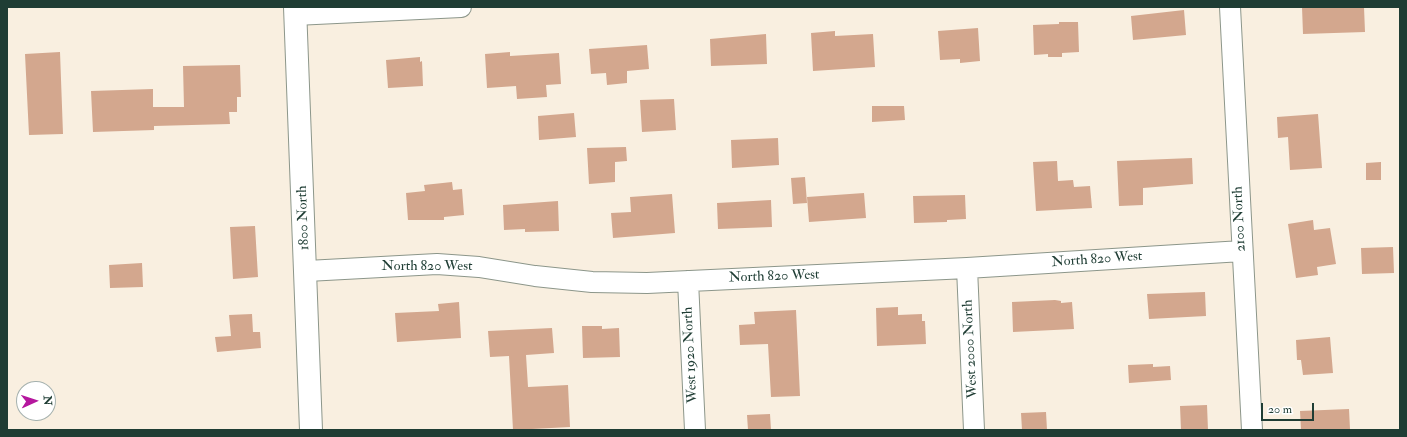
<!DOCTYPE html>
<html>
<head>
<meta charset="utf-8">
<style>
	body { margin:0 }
	#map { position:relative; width:1407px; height:437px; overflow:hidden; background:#f9efe0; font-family:"IM FELL Double Pica",serif }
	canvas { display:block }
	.frame { position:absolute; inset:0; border:8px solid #1f3d34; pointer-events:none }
	.north { position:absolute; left:16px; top:381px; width:40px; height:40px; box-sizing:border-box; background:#fff; border:1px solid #a5b1ae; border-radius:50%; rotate:87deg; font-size:11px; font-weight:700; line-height:16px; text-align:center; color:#1f3d34 }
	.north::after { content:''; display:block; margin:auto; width:14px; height:18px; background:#b5179e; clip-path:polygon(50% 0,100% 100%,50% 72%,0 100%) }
	.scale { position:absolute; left:1261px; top:403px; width:53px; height:18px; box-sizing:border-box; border:2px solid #1f3d34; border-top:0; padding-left:5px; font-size:12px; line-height:14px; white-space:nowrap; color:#1f3d34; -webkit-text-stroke:3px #fff; paint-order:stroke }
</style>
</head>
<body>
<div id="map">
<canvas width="1407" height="437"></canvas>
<div class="frame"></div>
<div class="north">N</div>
<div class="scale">20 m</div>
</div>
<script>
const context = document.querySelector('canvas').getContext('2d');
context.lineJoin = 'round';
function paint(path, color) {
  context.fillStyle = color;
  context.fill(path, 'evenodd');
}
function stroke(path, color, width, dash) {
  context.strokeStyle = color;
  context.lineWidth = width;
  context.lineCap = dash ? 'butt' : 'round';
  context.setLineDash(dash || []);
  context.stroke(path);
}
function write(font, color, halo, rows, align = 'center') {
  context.font = font + ' "IM FELL Double Pica",serif';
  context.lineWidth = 3;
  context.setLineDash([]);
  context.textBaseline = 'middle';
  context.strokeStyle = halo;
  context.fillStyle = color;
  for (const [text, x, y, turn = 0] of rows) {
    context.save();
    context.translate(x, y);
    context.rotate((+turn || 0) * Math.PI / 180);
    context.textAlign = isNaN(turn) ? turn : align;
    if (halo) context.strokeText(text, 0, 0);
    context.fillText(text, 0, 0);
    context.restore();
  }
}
paint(new Path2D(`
	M 1302,7 L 1364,7 L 1365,32 L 1303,34 Z
	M 1184,10 L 1186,35 L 1133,40 L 1131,16 Z
	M 1059,22 L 1078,22 L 1079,52 L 1062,53 L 1062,57 L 1048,57 L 1048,54 L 1034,55 L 1033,25 L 1059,24 Z
	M 978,28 L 980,61 L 960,63 L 960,59 L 940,60 L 938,31 Z
	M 835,31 L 835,36 L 873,34 L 875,67 L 813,71 L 811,33 Z
	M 766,34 L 767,64 L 711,66 L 710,39 Z
	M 647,45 L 649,69 L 627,71 L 627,83 L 607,85 L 606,73 L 591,74 L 589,49 Z
	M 60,52 L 63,134 L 29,135 L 25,54 Z
	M 510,52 L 510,56 L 559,53 L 561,84 L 546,85 L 547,97 L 517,99 L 516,86 L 487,88 L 485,54 Z
	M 420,57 L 420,62 L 422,61 L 423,86 L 388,88 L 386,60 Z
	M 240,65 L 241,97 L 237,97 L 237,112 L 229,112 L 230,124 L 154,126 L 154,130 L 93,132 L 91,91 L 153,89 L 153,107 L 184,107 L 183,66 Z
	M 674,99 L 676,130 L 642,132 L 640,100 Z
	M 872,106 L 904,106 L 905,120 L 872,122 Z
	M 574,113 L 576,137 L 539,140 L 538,116 Z
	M 1318,114 L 1322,168 L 1290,170 L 1288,137 L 1278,138 L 1277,117 Z
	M 778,138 L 779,165 L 732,168 L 731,140 Z
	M 626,147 L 627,161 L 615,162 L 615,182 L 589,184 L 587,148 Z
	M 1192,158 L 1193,184 L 1143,188 L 1143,205 L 1119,206 L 1117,161 Z
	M 1057,161 L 1058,181 L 1073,180 L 1074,187 L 1090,186 L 1092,208 L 1036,211 L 1033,162 Z
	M 1381,162 L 1381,180 L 1366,180 L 1366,163 Z
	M 805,177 L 807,203 L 793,204 L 791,178 Z
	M 452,182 L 453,190 L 462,189 L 464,215 L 444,217 L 444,220 L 408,220 L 406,193 L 425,191 L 424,185 Z
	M 864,193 L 866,218 L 809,222 L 807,197 Z
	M 672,194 L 675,233 L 613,238 L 611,213 L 631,212 L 630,197 Z
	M 965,195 L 966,219 L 947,220 L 947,222 L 914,223 L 913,196 Z
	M 771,200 L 772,227 L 718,229 L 717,203 Z
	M 558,201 L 559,231 L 525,232 L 525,229 L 504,230 L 503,205 Z
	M 1313,220 L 1314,230 L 1330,228 L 1336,264 L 1317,267 L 1318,275 L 1296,278 L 1288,224 Z
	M 255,226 L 258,277 L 233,279 L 230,227 Z
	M 1393,247 L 1394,273 L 1362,274 L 1361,248 Z
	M 142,263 L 143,287 L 110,288 L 109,265 Z
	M 1205,292 L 1206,316 L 1149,319 L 1147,294 Z
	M 1055,300 L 1061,301 L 1061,303 L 1072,302 L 1074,329 L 1013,332 L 1012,302 Z
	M 459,302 L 461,338 L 397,342 L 395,313 L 439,311 L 438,304 Z
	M 898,307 L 898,315 L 922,314 L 922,321 L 925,321 L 926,344 L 877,346 L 876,308 Z
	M 796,310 L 800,396 L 771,397 L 768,344 L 740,345 L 739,325 L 755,324 L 754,312 Z
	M 252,314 L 253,332 L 260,332 L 261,348 L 217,352 L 215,337 L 231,336 L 229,315 Z
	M 582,326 L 602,326 L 602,329 L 619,328 L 620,357 L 583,358 Z
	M 552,328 L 554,353 L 526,355 L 528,387 L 568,385 L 570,427 L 513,430 L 509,356 L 490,357 L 488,331 Z
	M 1330,337 L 1333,373 L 1303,375 L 1301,360 L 1297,360 L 1296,340 Z
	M 1153,364 L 1153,367 L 1170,366 L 1171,380 L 1129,383 L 1128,365 Z
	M 1207,405 L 1208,430 L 1181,430 L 1180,406 Z
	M 1349,409 L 1350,429 L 1301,430 L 1300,411 Z
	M 1046,412 L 1047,430 L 1022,430 L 1021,413 Z
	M 770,414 L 771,430 L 748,430 L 747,415 Z`), '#d3a78e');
const street = new Path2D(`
	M 1230,7 L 1252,430
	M 295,15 L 461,7
	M 967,268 L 974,430
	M 307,271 L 437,264 L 479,267 L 535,276 L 592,282 L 647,283 L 967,268 L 1242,251
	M 688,281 L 695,430`);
const secondary = new Path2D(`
	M 295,7 L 311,430`);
stroke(street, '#8c968a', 22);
stroke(secondary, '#8c968a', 24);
stroke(street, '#fff', 20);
stroke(secondary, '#fff', 22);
write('14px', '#1f3d34', '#fff', [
	["1800 North",304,218,-92],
	["2100 North",1240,219,-93],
	["North 820 West",1097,260,-4],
	["North 820 West",427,267],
	["North 820 West",774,277,-2],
	["West 2000 North",971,349,-93],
	["West 1920 North",691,355,-93]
]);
</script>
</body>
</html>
